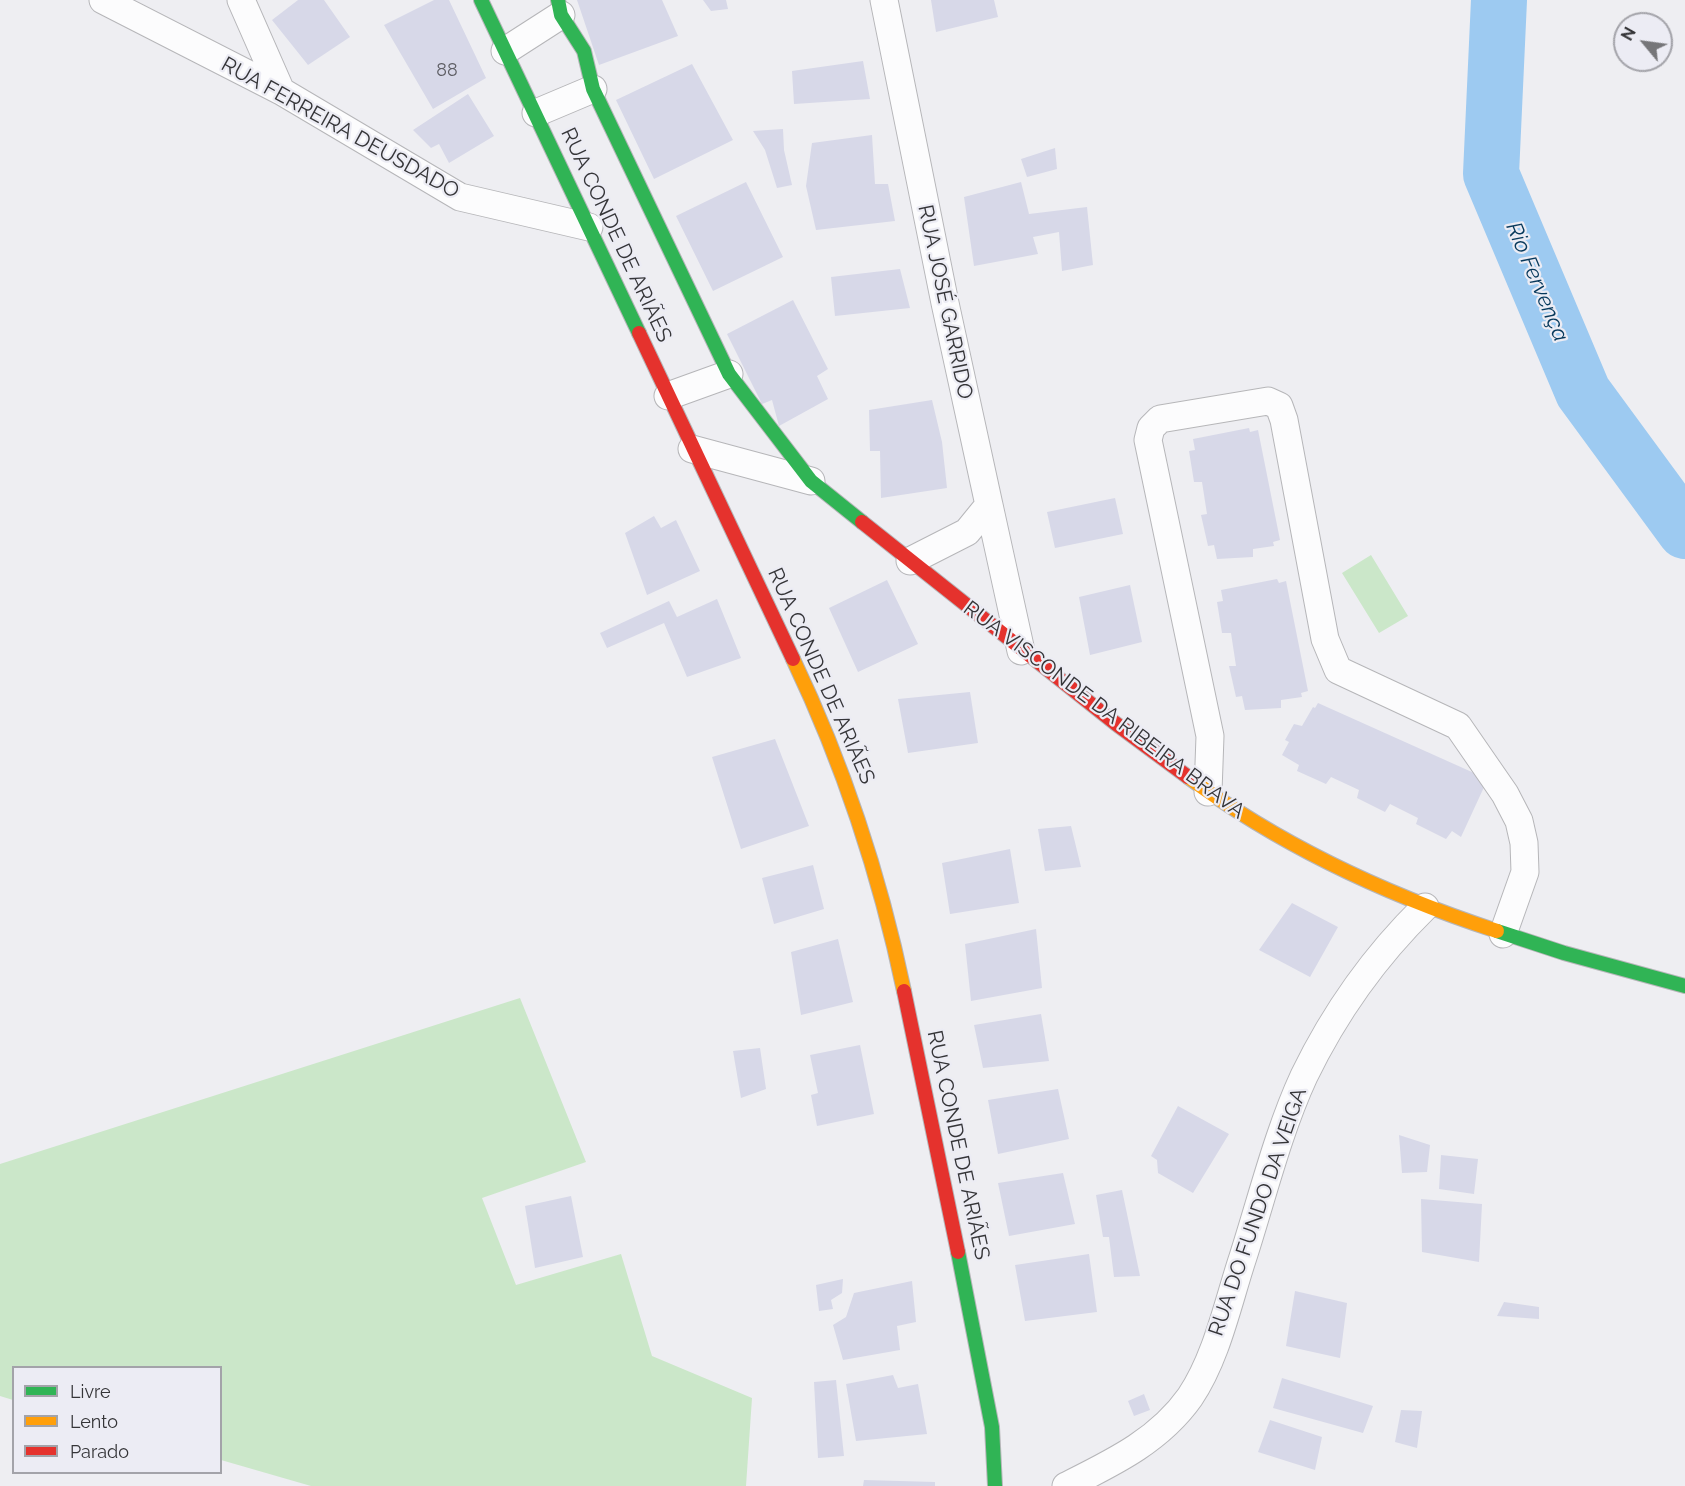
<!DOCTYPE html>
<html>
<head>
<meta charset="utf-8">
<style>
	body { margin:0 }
	#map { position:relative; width:1685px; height:1486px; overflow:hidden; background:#eeeef2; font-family:Raleway,sans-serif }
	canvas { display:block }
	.legend { position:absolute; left:12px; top:1366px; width:210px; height:108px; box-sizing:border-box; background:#ececf4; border:2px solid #a3a3a9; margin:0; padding:8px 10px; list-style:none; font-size:18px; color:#353538 }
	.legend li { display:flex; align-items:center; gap:12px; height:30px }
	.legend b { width:30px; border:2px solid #a3a3a9 }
	.north { position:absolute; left:1613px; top:12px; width:60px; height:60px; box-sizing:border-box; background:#ececf4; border:2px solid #a3a3a9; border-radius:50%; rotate:299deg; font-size:16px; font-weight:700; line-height:24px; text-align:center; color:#353538 }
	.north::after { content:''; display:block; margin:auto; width:21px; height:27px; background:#767679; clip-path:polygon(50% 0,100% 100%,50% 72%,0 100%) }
</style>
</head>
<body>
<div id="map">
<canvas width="1685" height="1486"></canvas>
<ul class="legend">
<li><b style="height:8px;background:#30b455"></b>Livre</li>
<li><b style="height:8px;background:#ff9f0a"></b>Lento</li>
<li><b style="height:8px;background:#e5322d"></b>Parado</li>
</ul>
<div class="north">N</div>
</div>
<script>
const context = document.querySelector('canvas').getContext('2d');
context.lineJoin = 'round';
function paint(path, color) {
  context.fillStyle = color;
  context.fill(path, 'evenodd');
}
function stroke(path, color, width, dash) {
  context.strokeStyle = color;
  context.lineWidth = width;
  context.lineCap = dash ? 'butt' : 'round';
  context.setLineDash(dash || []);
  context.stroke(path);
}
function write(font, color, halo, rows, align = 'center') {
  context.font = font + ' Raleway,sans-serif';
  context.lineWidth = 4.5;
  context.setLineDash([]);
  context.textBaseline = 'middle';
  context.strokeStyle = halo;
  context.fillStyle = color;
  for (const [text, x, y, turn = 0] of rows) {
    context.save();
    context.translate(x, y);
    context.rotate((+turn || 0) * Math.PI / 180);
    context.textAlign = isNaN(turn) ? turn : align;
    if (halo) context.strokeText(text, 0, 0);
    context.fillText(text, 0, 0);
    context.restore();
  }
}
paint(new Path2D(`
	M 1371,555 L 1408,616 L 1379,633 L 1342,573 Z
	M 520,998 L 586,1162 L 482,1198 L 516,1285 L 621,1254 L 652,1356 L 752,1398 L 746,1486 L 311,1486 L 221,1460 L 220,1368 L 14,1368 L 13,1400 L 0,1396 L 0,1164 Z`), '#cbe7c9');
stroke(new Path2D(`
	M 1499,0 L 1491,174 L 1583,392 L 1685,531`), '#9dcaf1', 56);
paint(new Path2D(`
	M 298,0 L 324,0 L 350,37 L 308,65 L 272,20 Z
	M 434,0 L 449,0 L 486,78 L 433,109 L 384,25 Z
	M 577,0 L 662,0 L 678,36 L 599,65 Z
	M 703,0 L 726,0 L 728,9 L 711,11 Z
	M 931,0 L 994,0 L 998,17 L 936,32 Z
	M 863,61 L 870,99 L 794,104 L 792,71 Z
	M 692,64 L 733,140 L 654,179 L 616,100 Z
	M 468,94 L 494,136 L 449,163 L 439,144 L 431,148 L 413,130 Z
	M 783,129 L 784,150 L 792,185 L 777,188 L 765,150 L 753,131 Z
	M 872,135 L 875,184 L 888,184 L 895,221 L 816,230 L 806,186 L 812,143 Z
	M 1055,148 L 1057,169 L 1027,177 L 1021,159 Z
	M 746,182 L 783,257 L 713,291 L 676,216 Z
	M 1021,182 L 1029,214 L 1087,207 L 1093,265 L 1062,271 L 1059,232 L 1033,237 L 1038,254 L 974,266 L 964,197 Z
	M 900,269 L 910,308 L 835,316 L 831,277 Z
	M 793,300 L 828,369 L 817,376 L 828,399 L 779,426 L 772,400 L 762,404 L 727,334 Z
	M 932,400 L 942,442 L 947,488 L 881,498 L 880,451 L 870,451 L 869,410 Z
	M 1249,428 L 1250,432 L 1258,430 L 1280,540 L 1273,542 L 1274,546 L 1253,549 L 1253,557 L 1217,559 L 1214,545 L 1208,546 L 1201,515 L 1207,514 L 1202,482 L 1194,482 L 1189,451 L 1195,450 L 1193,439 Z
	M 1115,498 L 1123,534 L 1055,548 L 1047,512 Z
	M 654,516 L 661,528 L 676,520 L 700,571 L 647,595 L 625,533 Z
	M 1277,579 L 1279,583 L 1286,581 L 1308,691 L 1301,693 L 1302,697 L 1281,700 L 1281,708 L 1245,710 L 1242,696 L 1236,697 L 1229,666 L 1236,666 L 1231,633 L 1222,633 L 1217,602 L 1223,601 L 1221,590 Z
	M 887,580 L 918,644 L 858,672 L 829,608 Z
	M 1130,585 L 1142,642 L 1090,655 L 1079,597 Z
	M 717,599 L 741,658 L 687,677 L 664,623 L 607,648 L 600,633 L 669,601 L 677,617 Z
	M 970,692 L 978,743 L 908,753 L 898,699 Z
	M 1318,703 L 1483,777 L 1485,785 L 1461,837 L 1452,831 L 1446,839 L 1416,824 L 1418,818 L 1390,804 L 1385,812 L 1357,798 L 1359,790 L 1331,777 L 1326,784 L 1297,771 L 1299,765 L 1282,755 L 1289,742 L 1285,740 L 1294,724 L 1302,726 L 1313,707 L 1315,708 Z
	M 775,739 L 809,826 L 741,849 L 712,757 Z
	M 1071,826 L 1081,867 L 1045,871 L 1038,829 Z
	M 1010,849 L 1019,903 L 950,914 L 942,863 Z
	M 813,865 L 824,909 L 774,924 L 762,878 Z
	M 1292,903 L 1338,927 L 1310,977 L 1259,950 Z
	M 1036,929 L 1042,988 L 971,1001 L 965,944 Z
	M 838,939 L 853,1002 L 801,1015 L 791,952 Z
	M 1041,1014 L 1049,1061 L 983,1068 L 974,1025 Z
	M 860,1045 L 874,1114 L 817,1126 L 811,1095 L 818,1093 L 810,1055 Z
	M 760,1048 L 766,1089 L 741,1098 L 733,1051 Z
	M 1058,1089 L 1069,1139 L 998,1154 L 988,1100 Z
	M 1178,1106 L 1229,1134 L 1193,1193 L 1158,1173 L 1157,1160 L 1151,1156 Z
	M 1399,1135 L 1430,1145 L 1427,1172 L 1402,1173 Z
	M 1441,1155 L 1478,1159 L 1474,1194 L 1439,1189 Z
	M 1063,1173 L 1075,1224 L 1009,1236 L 998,1183 Z
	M 1122,1190 L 1140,1276 L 1114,1277 L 1109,1237 L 1103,1237 L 1096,1195 Z
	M 571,1196 L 583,1257 L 535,1268 L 525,1206 Z
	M 1421,1199 L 1482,1204 L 1479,1262 L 1422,1252 Z
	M 1089,1254 L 1097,1312 L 1025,1321 L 1015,1265 Z
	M 843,1279 L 842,1293 L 831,1300 L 833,1309 L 819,1311 L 816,1285 Z
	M 912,1281 L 916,1322 L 897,1326 L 900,1350 L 843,1360 L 833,1325 L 846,1317 L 854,1293 Z
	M 1295,1291 L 1347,1303 L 1340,1358 L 1286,1346 Z
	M 1504,1302 L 1539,1307 L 1539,1319 L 1497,1316 Z
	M 893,1375 L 898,1388 L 918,1384 L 927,1434 L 856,1441 L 846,1384 Z
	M 1282,1378 L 1373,1406 L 1363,1433 L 1273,1408 Z
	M 836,1380 L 844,1456 L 818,1458 L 814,1382 Z
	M 1144,1394 L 1150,1410 L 1134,1416 L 1128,1401 Z
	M 1401,1410 L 1422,1411 L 1417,1448 L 1395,1442 Z
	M 1270,1420 L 1322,1437 L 1315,1470 L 1258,1452 Z
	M 864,1480 L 935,1482 L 935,1486 L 863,1486 Z`), '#d7d8e8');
const street = new Path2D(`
	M 103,0 L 281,91 L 460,197 L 589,227
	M 241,0 L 281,91
	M 884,0 L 945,303 L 989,505 L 967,532 L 910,561
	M 505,51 L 561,15
	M 536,113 L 593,89
	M 668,396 L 729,374
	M 692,449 L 811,481
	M 989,505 L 1021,651
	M 1208,792 L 1210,736 L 1148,440 L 1151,428 L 1160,419 L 1268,401 L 1279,406 L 1284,420 L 1325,639 L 1338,670 L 1458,726 L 1505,794 L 1519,821 L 1524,843 L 1525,872 L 1503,934
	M 1066,1486 C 1112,1463 1159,1441 1190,1397 C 1217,1357 1228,1302 1243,1257 C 1262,1198 1278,1132 1304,1076 C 1335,1012 1375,956 1425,907`);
const fast = new Path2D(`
	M 481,0 L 639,333
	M 558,0 L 561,15 L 584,51 L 593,89 L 729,374 L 811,481 L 862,522
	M 1497,931 L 1564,953 L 1685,986
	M 958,1252 L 992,1427 L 995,1486`);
const slow = new Path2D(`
	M 793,659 C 844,766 880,876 904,991
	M 1188,777 C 1281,846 1387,895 1497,931`);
const jam = new Path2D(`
	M 639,333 L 793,659
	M 862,522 L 1115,723 L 1188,777
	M 904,991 L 958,1252`);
stroke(street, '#b6b6b9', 29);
stroke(fast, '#b6b6b9', 16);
stroke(slow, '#b6b6b9', 16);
stroke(jam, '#b6b6b9', 16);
stroke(street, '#fcfcfd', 27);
stroke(fast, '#30b455', 14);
stroke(slow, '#ff9f0a', 14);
stroke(jam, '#e5322d', 14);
write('18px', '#5e5e64', null, [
	["88",447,71]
]);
write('21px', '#353538', '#ececf4', [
	["RUA FERREIRA DEUSDADO",340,128,29],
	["RUA CONDE DE ARIÃES",616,235,65],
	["RUA JOSÉ GARRIDO",945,302,78],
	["RUA CONDE DE ARIÃES",821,676,66],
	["RUA VISCONDE DA RIBEIRA BRAVA",1104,710,37],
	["RUA CONDE DE ARIÃES",958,1145,78],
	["RUA DO FUNDO DA VEIGA",1258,1212,-71]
]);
write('italic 22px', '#07395c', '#ececf4', [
	["Rio Fervença",1537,282,67]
]);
</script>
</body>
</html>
